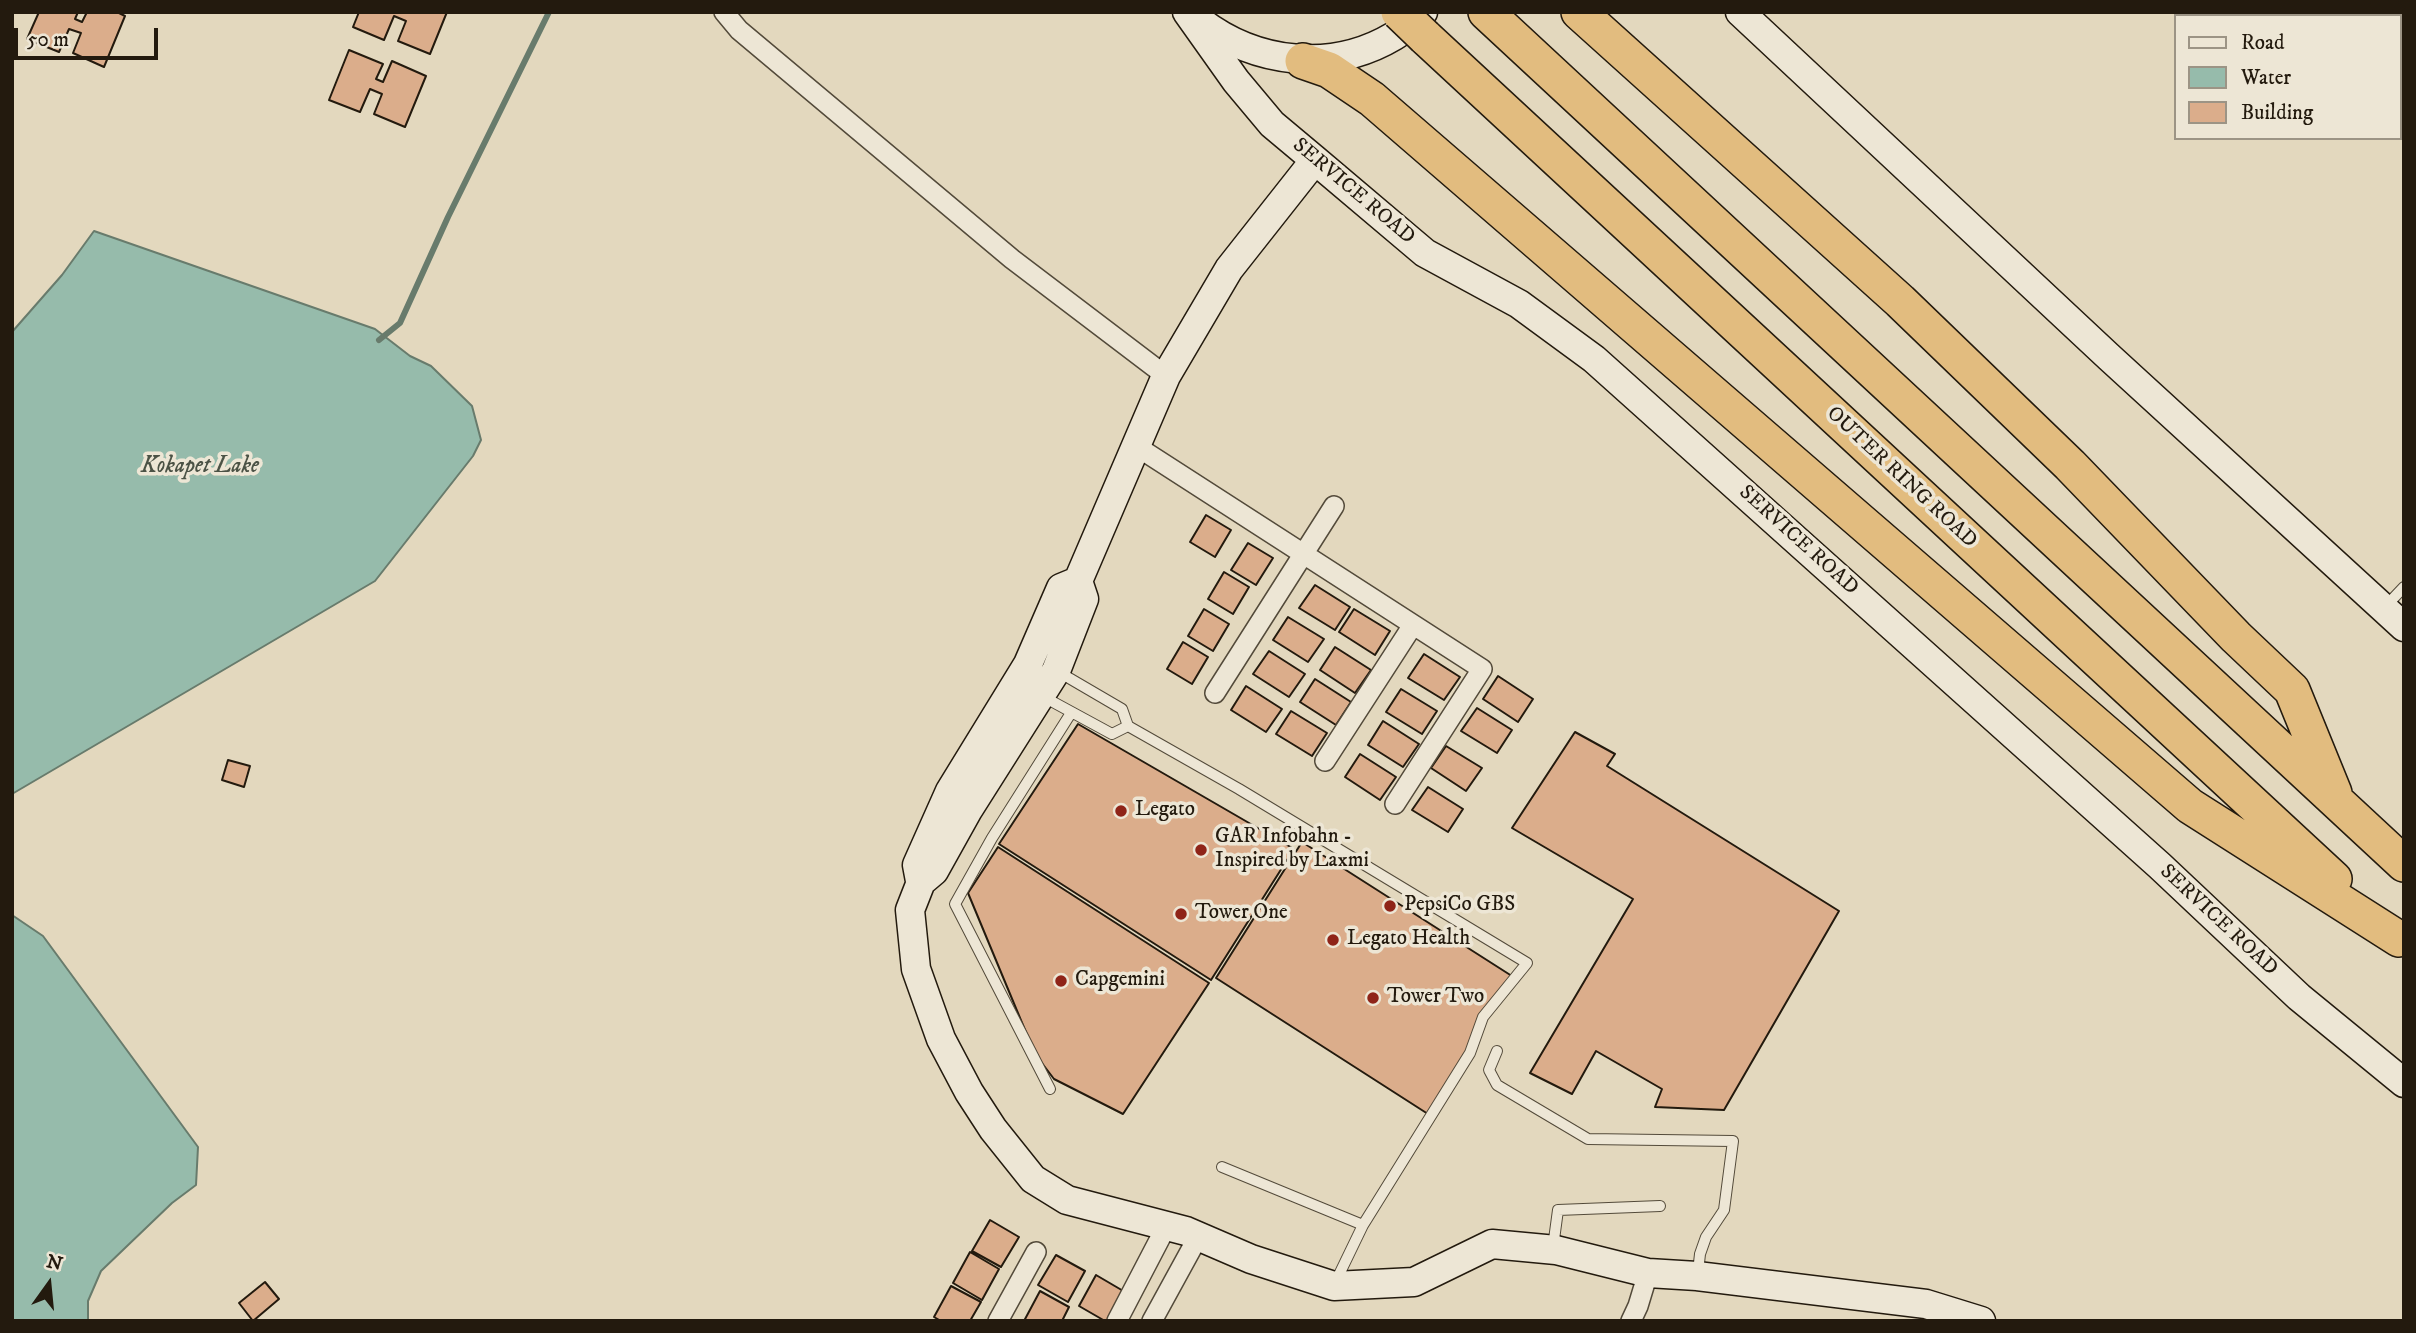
<!DOCTYPE html>
<html>
<head>
<meta charset="utf-8">
<style>
	body { margin:0 }
	#map { position:relative; width:2416px; height:1333px; overflow:hidden; background:#e3d8be; font-family:"IM FELL DW Pica",serif }
	canvas { display:block }
	.frame { position:absolute; inset:0; border:14px solid #231a0e; pointer-events:none }
	.legend { position:absolute; left:2174px; top:14px; width:228px; height:126px; box-sizing:border-box; background:#ede6d5; border:2px solid #9c9485; margin:0; padding:9px 12px; list-style:none; font-size:21px; color:#231a0e }
	.legend li { display:flex; align-items:center; gap:14px; height:35px }
	.legend b { width:35px; border:2px solid #9c9485 }
	.north { position:absolute; left:14px; top:1249px; width:70px; height:70px; -webkit-text-stroke:5px #ede6d5; paint-order:stroke; rotate:15deg; font-size:19px; font-weight:700; line-height:28px; text-align:center; color:#231a0e }
	.north::after { content:''; display:block; margin:auto; width:24px; height:32px; background:#231a0e; clip-path:polygon(50% 0,100% 100%,50% 72%,0 100%) }
	.scale { position:absolute; left:14px; top:28px; width:144px; height:32px; box-sizing:border-box; border:4px solid #231a0e; border-top:0; padding-left:9px; font-size:21px; line-height:24px; white-space:nowrap; color:#231a0e; -webkit-text-stroke:5px #ede6d5; paint-order:stroke }
</style>
</head>
<body>
<div id="map">
<canvas width="2416" height="1333"></canvas>
<div class="frame"></div>
<ul class="legend">
<li><b style="height:9px;background:#ede6d5"></b>Road</li>
<li><b style="height:19px;background:#96bbab"></b>Water</li>
<li><b style="height:19px;background:#dbad8b"></b>Building</li>
</ul>
<div class="north">N</div>
<div class="scale">50 m</div>
</div>
<script>
const context = document.querySelector('canvas').getContext('2d');
context.lineJoin = 'round';
function paint(path, color) {
  context.fillStyle = color;
  context.fill(path, 'evenodd');
}
function stroke(path, color, width, dash) {
  context.strokeStyle = color;
  context.lineWidth = width;
  context.lineCap = dash ? 'butt' : 'round';
  context.setLineDash(dash || []);
  context.stroke(path);
}
function write(font, color, halo, rows, align = 'center') {
  context.font = font + ' "IM FELL DW Pica",serif';
  context.lineWidth = 7;
  context.setLineDash([]);
  context.textBaseline = 'middle';
  context.strokeStyle = halo;
  context.fillStyle = color;
  for (const [text, x, y, turn = 0] of rows) {
    context.save();
    context.translate(x, y);
    context.rotate((+turn || 0) * Math.PI / 180);
    context.textAlign = isNaN(turn) ? turn : align;
    if (halo) context.strokeText(text, 0, 0);
    context.fillText(text, 0, 0);
    context.restore();
  }
}
const water = new Path2D(`
	M 94,231 L 375,329 L 410,356 L 431,366 L 472,406 L 481,440 L 473,456 L 375,581 L 12,794 L 12,332 L 62,275 Z
	M 12,915 L 43,936 L 198,1147 L 196,1185 L 172,1203 L 101,1271 L 88,1301 L 88,1321 L 12,1321 Z`);
paint(water, '#96bbab');
stroke(water, '#687b6c', 2);
stroke(new Path2D(`
	M 379,340 L 400,323 L 448,217 L 549,12`), '#687b6c', 6);
const building = new Path2D(`
	M 39,12 L 78,12 L 75,19 L 82,22 L 87,12 L 117,12 L 125,16 L 104,67 L 73,53 L 81,33 L 69,29 L 59,52 L 27,39 Z
	M 359,12 L 447,12 L 430,54 L 398,41 L 406,21 L 394,16 L 384,40 L 353,27 Z
	M 349,50 L 383,64 L 376,79 L 383,82 L 392,61 L 426,76 L 405,127 L 374,114 L 382,94 L 370,89 L 360,112 L 329,100 Z
	M 1206,515 L 1231,530 L 1215,557 L 1190,542 Z
	M 1248,543 L 1273,558 L 1256,585 L 1231,570 Z
	M 1224,572 L 1249,587 L 1233,614 L 1208,599 Z
	M 1315,585 L 1350,607 L 1335,630 L 1299,608 Z
	M 1204,609 L 1229,624 L 1213,651 L 1188,636 Z
	M 1354,609 L 1390,631 L 1375,655 L 1339,632 Z
	M 1288,617 L 1324,639 L 1308,662 L 1273,640 Z
	M 1183,642 L 1208,657 L 1192,684 L 1167,669 Z
	M 1335,647 L 1371,670 L 1355,693 L 1320,670 Z
	M 1269,651 L 1305,674 L 1289,697 L 1253,674 Z
	M 1424,654 L 1460,677 L 1444,700 L 1408,678 Z
	M 1498,676 L 1533,699 L 1518,722 L 1483,699 Z
	M 1315,679 L 1351,702 L 1336,725 L 1300,702 Z
	M 1246,686 L 1282,709 L 1266,732 L 1231,710 Z
	M 1401,689 L 1437,711 L 1422,734 L 1386,712 Z
	M 1477,708 L 1512,730 L 1497,753 L 1461,731 Z
	M 1291,711 L 1327,733 L 1312,756 L 1276,734 Z
	M 1383,721 L 1419,744 L 1403,767 L 1368,745 Z
	M 1078,724 L 1294,849 L 1211,980 L 999,844 Z
	M 1575,732 L 1615,754 L 1607,766 L 1839,911 L 1724,1110 L 1655,1107 L 1662,1089 L 1596,1051 L 1572,1094 L 1530,1073 L 1633,899 L 1512,828 Z
	M 1446,746 L 1482,768 L 1466,791 L 1431,768 Z
	M 1360,754 L 1396,777 L 1380,800 L 1345,777 Z
	M 228,760 L 250,766 L 244,787 L 222,780 Z
	M 1428,787 L 1463,809 L 1448,832 L 1412,810 Z
	M 1302,842 L 1515,978 L 1483,1017 L 1468,1053 L 1428,1114 L 1216,978 Z
	M 998,847 L 1209,983 L 1123,1114 L 1054,1079 L 1035,1054 L 968,893 Z
	M 990,1220 L 1019,1237 L 1001,1267 L 972,1251 Z
	M 970,1252 L 999,1269 L 982,1300 L 953,1283 Z
	M 1056,1255 L 1085,1271 L 1068,1302 L 1038,1285 Z
	M 1096,1275 L 1125,1292 L 1109,1321 L 1105,1321 L 1079,1306 Z
	M 265,1282 L 279,1299 L 253,1321 L 239,1303 Z
	M 951,1286 L 981,1302 L 970,1321 L 941,1321 L 934,1317 Z
	M 1040,1291 L 1069,1307 L 1062,1321 L 1024,1321 Z`);
paint(building, '#dbad8b');
stroke(building, '#231a0e', 2);
const lane = new Path2D(`
	M 2385,607 L 2404,587
	M 1042,696 L 1112,734 L 1128,726 L 1122,709 L 1057,671
	M 1128,726 L 1239,789 L 1527,963 L 1483,1017 L 1470,1053 L 1363,1225 L 1335,1283
	M 1497,1051 L 1489,1070 L 1497,1085 L 1588,1139 L 1733,1141 L 1724,1210 L 1706,1237 L 1700,1254 L 1698,1272
	M 1050,1089 L 955,904 L 992,838 L 1071,713
	M 1222,1167 L 1363,1225
	M 1553,1247 L 1558,1210 L 1660,1206`);
const street = new Path2D(`
	M 724,12 L 739,30 L 1012,259 L 1166,376
	M 1136,446 L 1482,669 L 1395,804
	M 1215,693 L 1334,506
	M 1325,761 L 1413,625
	M 998,1321 L 1036,1252
	M 1117,1321 L 1166,1227
	M 1152,1321 L 1198,1237
	M 1631,1321 L 1638,1306 L 1648,1273`);
const secondary = new Path2D(`
	M 1187,12 L 1236,81 L 1272,124 L 1315,160 L 1425,253 L 1519,304 L 1594,359 L 2160,866 L 2299,997 L 2404,1083
	M 1740,12 L 2109,357 L 2404,627
	M 1200,21 C 1256,64 1332,73 1394,36 C 1404,30 1414,20 1423,12
	M 1315,160 L 1229,269 L 1166,376 L 1078,581 L 1084,599 L 1056,671 L 968,810 L 934,871 L 921,882 L 910,910 L 916,969 L 941,1039 L 969,1092 L 993,1129 L 1033,1179 L 1067,1200 L 1186,1231 L 1251,1259 L 1334,1286 L 1414,1282 L 1492,1244 L 1556,1250 L 1648,1273 L 1697,1276 L 1926,1304 L 1981,1321
	M 920,881 L 917,865 L 950,791 L 1028,664 L 1061,588 L 1078,581`);
const highway = new Path2D(`
	M 1486,12 L 2404,864
	M 1579,12 L 1900,301 L 2070,465 L 2236,637 L 2292,690 L 2334,793
	M 1425,37 L 2334,879
	M 1303,61 L 1329,70 L 1372,99 L 2190,806 L 2399,939`);
stroke(lane, '#534a3a', 12);
stroke(street, '#534a3a', 22);
stroke(secondary, '#231a0e', 31);
stroke(highway, '#231a0e', 38);
stroke(lane, '#ede6d5', 10);
stroke(street, '#ede6d5', 19);
stroke(secondary, '#ede6d5', 28);
stroke(highway, '#e2bc7f', 35);
const highwayBridge = new Path2D(`
	M 1399,12 L 1425,37`);
stroke(highwayBridge, '#231a0e', 38, []);
stroke(highwayBridge, '#e2bc7f', 35);
for (const [x, y, r, color] of [
	[1121,811,7,"#8f2418"],
	[1201,850,7,"#8f2418"],
	[1390,906,7,"#8f2418"],
	[1181,914,7,"#8f2418"],
	[1333,940,7,"#8f2418"],
	[1061,981,7,"#8f2418"],
	[1373,998,7,"#8f2418"]
]) {
  const dot = new Path2D();
  dot.arc(x, y, r, 0, 2 * Math.PI);
  context.fillStyle = color;
  context.fill(dot);
  stroke(dot, '#ede6d5', 2.5);
}
write('21px', '#231a0e', '#ede6d5', [
	["SERVICE ROAD",1353,192,40],
	["OUTER RING ROAD",1901,478,43],
	["SERVICE ROAD",1798,541,42],
	["SERVICE ROAD",2218,921,43]
]);
write('21px', '#231a0e', '#ede6d5', [
	["Legato",1135,811],
	["GAR Infobahn -",1215,838],
	["Inspired by Laxmi",1215,862],
	["PepsiCo GBS",1404,906],
	["Tower One",1195,914],
	["Legato Health",1347,940],
	["Capgemini",1075,981],
	["Tower Two",1387,998]
], 'left');
write('italic 23px', '#4b5245', '#ede6d5', [
	["Kokapet Lake",200,467]
]);
</script>
</body>
</html>
